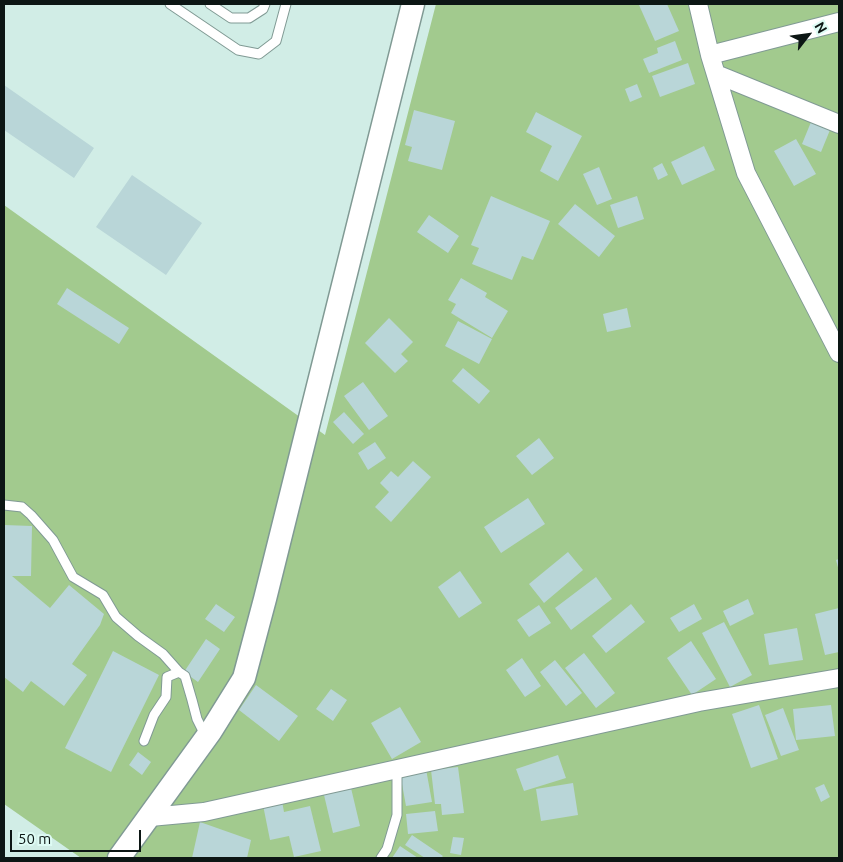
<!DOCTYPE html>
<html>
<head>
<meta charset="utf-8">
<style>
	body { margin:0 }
	#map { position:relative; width:843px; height:862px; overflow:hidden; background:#d1ede6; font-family:Ubuntu,sans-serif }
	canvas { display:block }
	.frame { position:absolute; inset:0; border:5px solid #0c1614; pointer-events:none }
	.north { position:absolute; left:783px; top:10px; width:50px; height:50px; -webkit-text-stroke:4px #defbf4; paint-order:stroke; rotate:60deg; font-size:14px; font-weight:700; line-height:20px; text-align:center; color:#0c1614 }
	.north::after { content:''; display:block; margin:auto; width:18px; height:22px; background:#0c1614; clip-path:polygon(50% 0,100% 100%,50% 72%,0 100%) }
	.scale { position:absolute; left:10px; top:830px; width:131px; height:22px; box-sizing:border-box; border:2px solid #0c1614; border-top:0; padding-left:6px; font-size:15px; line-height:18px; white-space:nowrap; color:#0c1614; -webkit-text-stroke:4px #defbf4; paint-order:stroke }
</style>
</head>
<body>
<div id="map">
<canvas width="843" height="862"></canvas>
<div class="frame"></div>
<div class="north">N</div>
<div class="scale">50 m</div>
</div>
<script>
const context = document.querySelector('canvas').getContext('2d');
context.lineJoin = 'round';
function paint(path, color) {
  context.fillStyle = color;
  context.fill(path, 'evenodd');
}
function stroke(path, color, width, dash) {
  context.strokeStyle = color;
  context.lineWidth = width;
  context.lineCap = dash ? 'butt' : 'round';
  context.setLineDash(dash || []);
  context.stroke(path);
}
paint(new Path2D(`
	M 436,4 L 839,4 L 839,858 L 81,858 L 4,804 L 4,205 L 325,435 Z`), '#a2ca8e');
paint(new Path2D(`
	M 643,4 L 667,4 L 679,31 L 655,41 L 639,5 Z
	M 675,41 L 682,60 L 649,73 L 643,59 L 658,53 L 657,48 Z
	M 688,63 L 695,84 L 660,97 L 652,76 Z
	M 637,84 L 642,97 L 630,102 L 625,89 Z
	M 4,85 L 94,148 L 74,178 L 4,130 Z
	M 414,110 L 455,121 L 442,170 L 408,161 L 412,147 L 405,145 Z
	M 536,112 L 582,136 L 558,181 L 540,171 L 552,146 L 526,132 Z
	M 811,122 L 830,130 L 821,152 L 802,144 Z
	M 796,139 L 816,174 L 794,186 L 774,151 Z
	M 704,146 L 715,170 L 682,185 L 671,162 Z
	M 662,163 L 668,175 L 658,180 L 653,168 Z
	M 599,167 L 612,199 L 597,205 L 583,174 Z
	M 132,175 L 202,223 L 166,275 L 96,227 Z
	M 491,196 L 550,221 L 533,260 L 522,256 L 512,280 L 472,264 L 479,248 L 471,245 Z
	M 637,196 L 644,219 L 618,228 L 610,205 Z
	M 575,204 L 615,236 L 599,257 L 558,224 Z
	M 429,215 L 459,236 L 448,253 L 417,232 Z
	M 461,278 L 487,293 L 485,297 L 508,311 L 492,338 L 451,313 L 456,304 L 448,300 Z
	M 67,288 L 129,328 L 119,344 L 57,304 Z
	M 627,308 L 631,327 L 607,332 L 603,314 Z
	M 389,318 L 413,342 L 401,354 L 408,361 L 395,373 L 365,343 Z
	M 458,321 L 492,339 L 479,364 L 445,346 Z
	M 463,368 L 490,391 L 479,404 L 452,381 Z
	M 363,382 L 388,416 L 369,430 L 344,396 Z
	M 344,412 L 364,434 L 353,444 L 333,422 Z
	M 539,438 L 554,458 L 532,475 L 516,456 Z
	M 375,442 L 386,458 L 368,470 L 358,453 Z
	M 413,461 L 431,477 L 391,522 L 375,507 L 389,492 L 380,483 L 391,471 L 398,477 Z
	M 528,498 L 545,524 L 501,553 L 484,527 Z
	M 4,525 L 32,526 L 31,576 L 12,576 L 50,608 L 69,585 L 104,614 L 100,625 L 72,664 L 87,675 L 64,706 L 31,681 L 23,692 L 4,677 Z
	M 568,552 L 583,570 L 544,603 L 529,584 Z
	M 839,559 L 839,571 L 836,560 Z
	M 460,571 L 482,603 L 459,618 L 438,587 Z
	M 596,577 L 612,599 L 571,630 L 555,608 Z
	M 748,599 L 754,614 L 730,626 L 723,611 Z
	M 216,604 L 235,617 L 224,632 L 205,619 Z
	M 631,604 L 645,622 L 606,653 L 592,636 Z
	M 694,604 L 702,619 L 679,632 L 670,618 Z
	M 539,605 L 551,623 L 529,637 L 517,620 Z
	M 839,608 L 839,652 L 825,655 L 815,614 Z
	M 724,622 L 752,675 L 730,687 L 702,633 Z
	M 797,628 L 803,660 L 769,665 L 764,634 Z
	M 206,639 L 220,649 L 198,682 L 184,672 Z
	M 691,641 L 716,679 L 692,695 L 667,658 Z
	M 113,651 L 159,675 L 111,772 L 65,748 Z
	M 584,653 L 615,693 L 596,708 L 565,668 Z
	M 522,658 L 541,686 L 525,697 L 506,670 Z
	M 555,660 L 582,693 L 566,706 L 540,672 Z
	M 256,685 L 298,716 L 279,741 L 239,710 Z
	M 331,689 L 347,700 L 333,721 L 316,709 Z
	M 759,705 L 778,759 L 751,768 L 732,714 Z
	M 831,705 L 835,736 L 796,740 L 793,709 Z
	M 400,707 L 421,742 L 392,759 L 371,723 Z
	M 783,708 L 799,750 L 781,756 L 765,715 Z
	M 138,752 L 151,762 L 142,775 L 129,765 Z
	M 558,755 L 566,778 L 524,791 L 516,769 Z
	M 458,767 L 464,813 L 442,815 L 441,804 L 435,804 L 431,770 Z
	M 426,769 L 432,802 L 406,806 L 400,773 Z
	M 573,783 L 578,815 L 541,821 L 536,789 Z
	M 824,784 L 830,797 L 821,802 L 815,788 Z
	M 351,788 L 360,826 L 333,833 L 324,795 Z
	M 282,801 L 284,812 L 310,806 L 321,851 L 294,857 L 289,836 L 270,840 L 263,805 Z
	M 435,811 L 438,831 L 408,834 L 406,814 Z
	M 200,822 L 251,840 L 247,858 L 192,858 Z
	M 412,835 L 443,856 L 441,858 L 425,858 L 405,845 Z
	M 453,837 L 464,838 L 461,855 L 450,853 Z
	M 400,846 L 418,858 L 392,858 Z`), '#b9d6d8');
const service = new Path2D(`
	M 170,4 L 238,50 L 259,54 L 276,41 L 286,4
	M 210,4 L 231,18 L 249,18 L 263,9 L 265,4
	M 4,505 L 22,507 L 31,515 L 53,540 L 73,577 L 103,595 L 116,617 L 138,636 L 163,654 L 179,672
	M 144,741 L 154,715 L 166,697 L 167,677 L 179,672 L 185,676 L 192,700 L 197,719 L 206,737
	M 381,858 L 387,849 L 397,815 L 397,769`);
const minor = new Path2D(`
	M 698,4 L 710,55 L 746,173 L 839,353
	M 710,55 L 839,22
	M 716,74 L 839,124
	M 150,817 L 204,812 L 699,702 L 839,678`);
const tertiary = new Path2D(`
	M 119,858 L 211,731 L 244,678 L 265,599 L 413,4`);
stroke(service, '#809a94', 11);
stroke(minor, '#809a94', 20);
stroke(tertiary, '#809a94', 25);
stroke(service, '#fff', 9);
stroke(minor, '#fff', 18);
stroke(tertiary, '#fff', 22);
</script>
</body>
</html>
